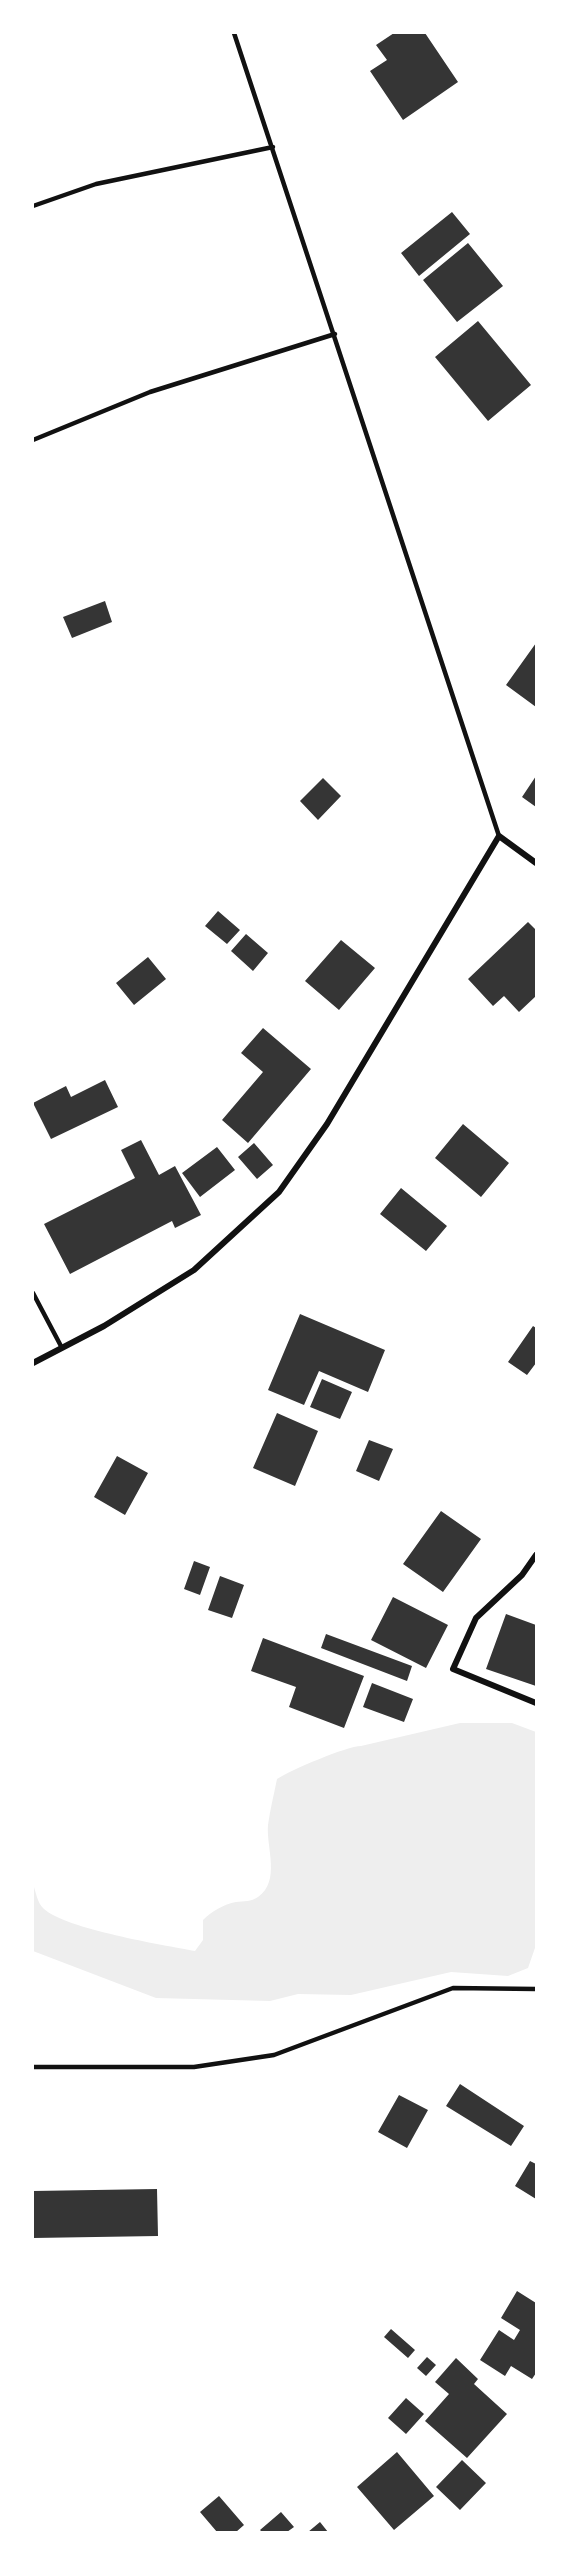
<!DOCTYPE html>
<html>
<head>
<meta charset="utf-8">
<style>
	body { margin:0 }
	#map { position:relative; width:569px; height:2565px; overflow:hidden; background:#fff; font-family:Raleway,sans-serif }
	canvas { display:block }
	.frame { position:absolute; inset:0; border:34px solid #fff; pointer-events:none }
</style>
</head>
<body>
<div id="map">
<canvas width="569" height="2565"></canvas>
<div class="frame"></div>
</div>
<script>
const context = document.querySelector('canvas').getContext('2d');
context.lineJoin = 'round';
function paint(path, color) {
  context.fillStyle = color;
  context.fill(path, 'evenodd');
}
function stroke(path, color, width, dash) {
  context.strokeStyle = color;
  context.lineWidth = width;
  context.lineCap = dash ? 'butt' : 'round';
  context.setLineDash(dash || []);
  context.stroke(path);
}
paint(new Path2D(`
	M 460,1723 L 512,1723 L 536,1732 L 536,1945 L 528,1968 L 508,1976 L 451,1972 L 351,1995 L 298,1994 L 270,2001 L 156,1998 L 33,1951 L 33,1884 C 36,1892 37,1903 44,1909 C 66,1929 163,1945 195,1951 L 203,1940 L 203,1920 C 211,1912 224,1904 236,1902 C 244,1901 251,1902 258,1897 C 281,1881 266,1847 268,1825 C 270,1810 274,1794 277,1779 C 291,1770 347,1746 361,1746 Z`), '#eee');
paint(new Path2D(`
	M 394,33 L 425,33 L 458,82 L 403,120 L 370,71 L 387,60 L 376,45 Z
	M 452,212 L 470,234 L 419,276 L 401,253 Z
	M 468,243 L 503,286 L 457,322 L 423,280 Z
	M 478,321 L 531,385 L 488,421 L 435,357 Z
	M 105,601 L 112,622 L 72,638 L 63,617 Z
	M 536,643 L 536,707 L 506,685 Z
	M 536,776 L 536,807 L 522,797 Z
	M 323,778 L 341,796 L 318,820 L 300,801 Z
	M 218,911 L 240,930 L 227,944 L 205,926 Z
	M 528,922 L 536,930 L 536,996 L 519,1012 L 504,996 L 493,1006 L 468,979 Z
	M 246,934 L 268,953 L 253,971 L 231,951 Z
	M 341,940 L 375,968 L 339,1010 L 305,981 Z
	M 148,957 L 166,979 L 134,1005 L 116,983 Z
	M 263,1028 L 311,1069 L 248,1143 L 222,1120 L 263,1072 L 241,1053 Z
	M 105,1080 L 118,1107 L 51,1139 L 33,1103 L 66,1086 L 71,1097 Z
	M 463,1124 L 509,1163 L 481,1197 L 435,1158 Z
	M 141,1140 L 159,1175 L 175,1166 L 201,1215 L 175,1228 L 172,1221 L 70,1274 L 44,1224 L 135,1178 L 121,1150 Z
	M 254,1143 L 273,1165 L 257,1179 L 238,1157 Z
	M 217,1147 L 235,1170 L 200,1197 L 182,1173 Z
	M 401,1188 L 447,1226 L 426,1251 L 380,1214 Z
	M 300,1314 L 385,1350 L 368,1392 L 319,1371 L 304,1405 L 268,1390 Z
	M 533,1326 L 536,1328 L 536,1363 L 527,1375 L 508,1362 Z
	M 322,1379 L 352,1392 L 340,1419 L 310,1407 Z
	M 277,1413 L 318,1431 L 295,1486 L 253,1468 Z
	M 369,1440 L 393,1449 L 379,1481 L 356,1471 Z
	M 117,1456 L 148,1473 L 125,1515 L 94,1497 Z
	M 441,1511 L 481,1539 L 443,1592 L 403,1564 Z
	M 194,1561 L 210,1567 L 200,1595 L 184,1589 Z
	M 220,1576 L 244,1585 L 232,1618 L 208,1610 Z
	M 393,1597 L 448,1625 L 426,1668 L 371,1640 Z
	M 506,1614 L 536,1625 L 536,1686 L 486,1669 Z
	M 326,1634 L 412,1666 L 407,1681 L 321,1648 Z
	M 263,1638 L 364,1676 L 344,1728 L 289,1707 L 296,1687 L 251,1671 Z
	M 372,1683 L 413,1699 L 404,1722 L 363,1707 Z
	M 460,2084 L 524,2126 L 511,2146 L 446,2106 Z
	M 399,2095 L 428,2110 L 407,2148 L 378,2132 Z
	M 530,2161 L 536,2164 L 536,2199 L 515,2186 Z
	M 157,2189 L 158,2236 L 33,2238 L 33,2191 Z
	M 517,2291 L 536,2303 L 536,2373 L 532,2379 L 511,2366 L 505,2376 L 480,2360 L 499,2330 L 514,2340 L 520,2330 L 501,2318 Z
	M 391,2329 L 415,2350 L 408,2358 L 384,2337 Z
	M 427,2357 L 436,2365 L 426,2376 L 417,2368 Z
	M 456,2358 L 478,2379 L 474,2384 L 507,2414 L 467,2458 L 425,2421 L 449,2394 L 435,2382 Z
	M 406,2398 L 424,2414 L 406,2434 L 388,2418 Z
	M 397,2452 L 434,2496 L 394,2530 L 357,2487 Z
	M 462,2460 L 486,2483 L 460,2510 L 436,2487 Z
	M 219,2496 L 244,2525 L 236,2532 L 217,2532 L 200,2512 Z
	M 281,2512 L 294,2527 L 287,2532 L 262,2532 L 260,2530 Z
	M 320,2522 L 328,2532 L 308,2532 Z`), '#353535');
stroke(new Path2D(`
	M 234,33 L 499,836
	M 33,206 L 96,184 L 273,147
	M 33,440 L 150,392 L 335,334
	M 33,1293 L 62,1348
	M 33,2067 L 194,2067 L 274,2055 L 453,1988 L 536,1989`), '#111', 4.5);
stroke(new Path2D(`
	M 33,1363 L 104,1326 L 194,1270 L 279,1192 L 327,1124 L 499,836 L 536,863
	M 536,1555 L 522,1575 L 476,1618 L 453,1669 L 536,1703`), '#111', 6);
</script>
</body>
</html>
